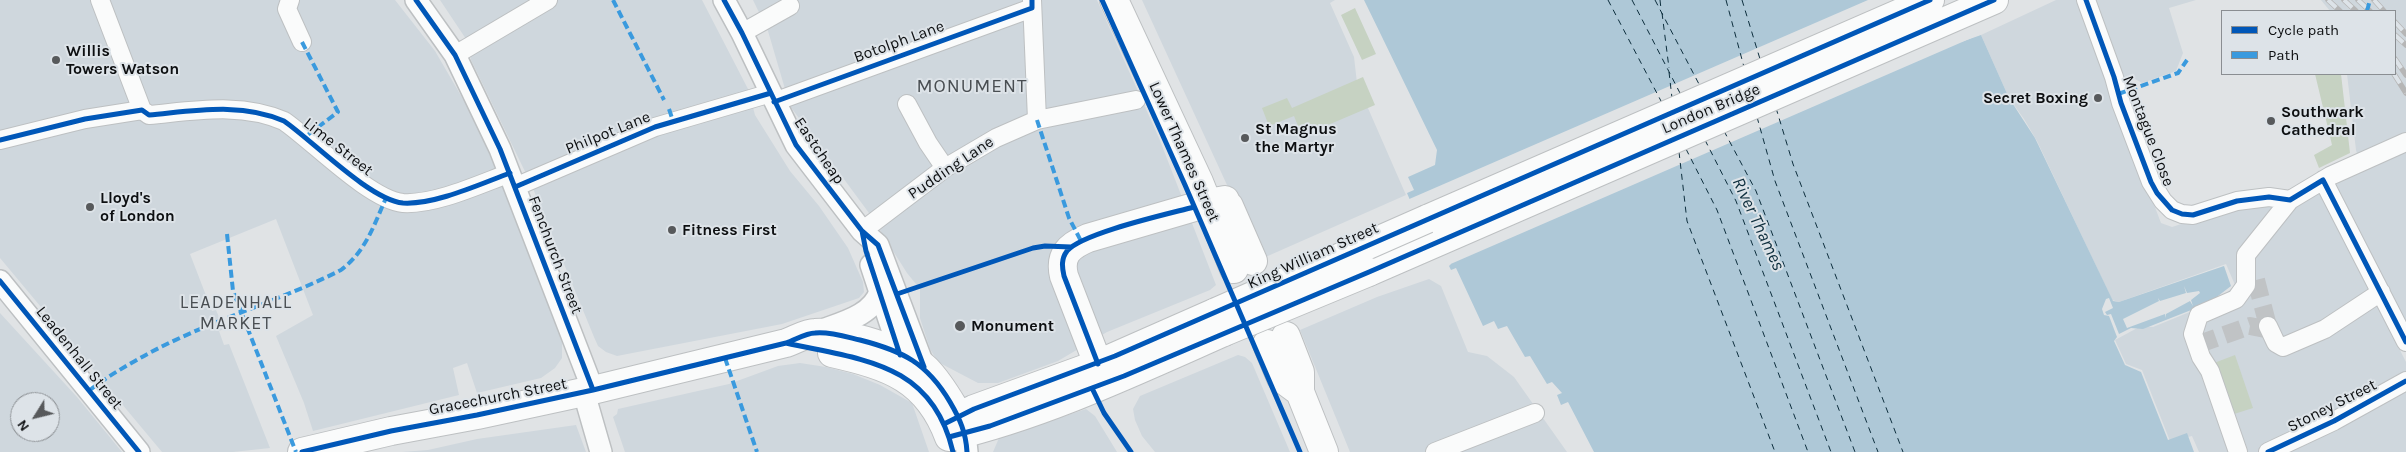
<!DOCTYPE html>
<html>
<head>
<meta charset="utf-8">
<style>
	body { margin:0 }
	#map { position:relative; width:2406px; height:452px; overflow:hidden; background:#e0e3e5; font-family:Karla,sans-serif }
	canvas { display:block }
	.legend { position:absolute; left:2221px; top:10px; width:175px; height:65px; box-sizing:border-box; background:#dde3e8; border:1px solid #8a8e92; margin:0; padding:6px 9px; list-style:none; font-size:15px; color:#0d0f11 }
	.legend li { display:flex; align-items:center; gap:10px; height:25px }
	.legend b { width:25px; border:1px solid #8a8e92 }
	.north { position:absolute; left:10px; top:392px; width:50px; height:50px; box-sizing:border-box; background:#dde3e8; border:1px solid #8a8e92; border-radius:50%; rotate:234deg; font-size:14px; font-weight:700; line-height:20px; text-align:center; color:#0d0f11 }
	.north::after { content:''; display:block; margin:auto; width:18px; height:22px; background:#57595b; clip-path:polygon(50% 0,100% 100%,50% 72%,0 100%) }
</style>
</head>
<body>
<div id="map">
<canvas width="2406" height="452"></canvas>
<ul class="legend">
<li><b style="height:6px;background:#0057b8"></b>Cycle path</li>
<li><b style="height:6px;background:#3a9ade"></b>Path</li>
</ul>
<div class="north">N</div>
</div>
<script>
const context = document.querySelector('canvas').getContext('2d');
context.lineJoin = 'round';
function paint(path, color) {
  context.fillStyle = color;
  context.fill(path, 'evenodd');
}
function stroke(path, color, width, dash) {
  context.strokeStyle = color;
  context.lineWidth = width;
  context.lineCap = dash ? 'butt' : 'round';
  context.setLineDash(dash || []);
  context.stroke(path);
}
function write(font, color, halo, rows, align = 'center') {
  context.font = font + ' Karla,sans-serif';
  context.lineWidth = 4;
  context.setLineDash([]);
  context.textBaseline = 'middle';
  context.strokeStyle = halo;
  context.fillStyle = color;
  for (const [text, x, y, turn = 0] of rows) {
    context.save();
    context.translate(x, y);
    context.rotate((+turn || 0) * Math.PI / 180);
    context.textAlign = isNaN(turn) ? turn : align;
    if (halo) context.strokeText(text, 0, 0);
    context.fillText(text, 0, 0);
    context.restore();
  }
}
paint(new Path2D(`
	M 0,0 L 395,0 L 435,51 L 474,118 L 495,164 L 562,342 L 562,358 L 555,368 L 541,378 L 477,393 L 467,363 L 453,368 L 459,395 L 313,431 L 304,403 L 276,336 L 313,315 L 276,219 L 190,254 L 212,311 L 216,310 L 224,329 L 219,331 L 224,345 L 229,344 L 270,448 L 233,452 L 162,452 L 0,258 Z
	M 440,0 L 702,0 L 748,89 L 755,115 L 790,171 L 819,206 L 848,248 L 863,282 L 864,292 L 859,298 L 782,324 L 617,356 L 606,352 L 598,346 L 594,337 L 532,186 L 471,60 L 466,39 Z
	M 753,0 L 1097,0 L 1159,138 L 1216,285 L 1210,290 L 1107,332 L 1058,361 L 998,383 L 978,383 L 938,362 L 930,349 L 920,318 L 920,289 L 907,273 L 869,213 L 790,106 L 768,31 Z
	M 1142,0 L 1335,0 L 1330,3 L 1354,57 L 1357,83 L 1406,195 L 1261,259 Z
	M 2056,0 L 2076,0 L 2161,223 L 2172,227 L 2272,195 L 2319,191 L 2406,362 L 2406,452 L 2199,452 L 2192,436 L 2170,441 L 2142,370 L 2126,364 L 2115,340 L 2141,326 L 2153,327 L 2219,300 L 2235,285 L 2226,264 L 2119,302 L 2112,300 L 2037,141 L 2024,119 L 2009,98 L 1981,35 Z
	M 2096,0 L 2196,0 L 2169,8 L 2183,53 L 2176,71 L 2142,83 L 2135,79 L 2122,77 Z
	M 2321,0 L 2406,0 L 2406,329 L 2336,184 L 2362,171 L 2356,150 L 2347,74 L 2395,74 L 2395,11 L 2330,11 Z
	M 1429,279 L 1441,286 L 1468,352 L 1487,356 L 1514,377 L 1567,452 L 1350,452 L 1300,330 L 1377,297 Z
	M 0,313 L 77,397 L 122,452 L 0,452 ZM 20,402 L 50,402 L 50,432 L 20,432 Z
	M 1238,355 L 1245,357 L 1252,363 L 1290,452 L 1155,452 L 1142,436 L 1135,420 L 1133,409 L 1140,396 Z
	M 800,363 L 826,367 L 853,374 L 880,385 L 912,403 L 929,452 L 625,452 L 613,417 L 617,414 L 618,409 L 729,384 L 778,366 Z
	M 1086,409 L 1095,416 L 1117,452 L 993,452 L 999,438 Z
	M 576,425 L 586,452 L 402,452 L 428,450 L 477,439 Z`), '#cfd7dd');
paint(new Path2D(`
	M 1355,8 L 1376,54 L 1362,60 L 1341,15 Z
	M 2315,74 L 2341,74 L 2350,153 L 2319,168 L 2314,155 L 2332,145 Z
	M 1363,77 L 1375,105 L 1302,136 L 1294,116 L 1269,126 L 1262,108 L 1287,98 L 1292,108 Z
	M 2235,355 L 2253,408 L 2231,415 L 2214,363 Z`), '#c6d2c2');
paint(new Path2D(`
	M 1364,0 L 1943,0 L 1961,42 L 1981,35 L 2009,98 L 2035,138 L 2113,301 L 2119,302 L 2224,266 L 2231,286 L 2209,303 L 2143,329 L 2131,328 L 2119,334 L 2111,314 L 2107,315 L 2105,312 L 2113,308 L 2109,298 L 2106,299 L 2102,309 L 2104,315 L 2109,316 L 2117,337 L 2114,341 L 2125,365 L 2141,372 L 2168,440 L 2187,433 L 2194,452 L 1594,452 L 1568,402 L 1561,405 L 1557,395 L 1562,393 L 1552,382 L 1547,384 L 1530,356 L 1525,357 L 1507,326 L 1498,329 L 1494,321 L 1483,326 L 1456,268 L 1451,270 L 1449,266 L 1451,264 L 1423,200 L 1412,205 L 1407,193 L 1414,190 L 1408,177 L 1435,165 L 1437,150 ZM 2184,286 L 2187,293 L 2199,291 L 2200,293 L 2191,300 L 2193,306 L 2190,301 L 2166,314 L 2166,318 L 2165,314 L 2127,328 L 2123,319 L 2159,301 L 2158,298 L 2160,301 L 2186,293 Z`), '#aec8d7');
paint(new Path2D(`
	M 1868,0 L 1946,0 L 1963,39 L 1980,32 L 1983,33 L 1446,266 L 1448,263 L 1422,203 L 1412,207 L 1407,200 Z`), '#e0e3e5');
stroke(new Path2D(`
	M 1608,0 L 1661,101
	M 1632,0 L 1681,95
	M 1655,0 L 1700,86
	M 1660,0 L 1661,9
	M 1726,0 L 1744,67
	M 1742,0 L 1760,59
	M 1662,13 L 1669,68
	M 1669,72 L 1672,98
	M 1776,108 L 1793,164 L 1903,452
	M 1757,117 L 1775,181 L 1878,452
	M 1724,131 L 1756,191 L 1855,452
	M 1705,140 L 1736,201 L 1831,452
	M 1686,149 L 1717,210 L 1808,452
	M 1679,152 L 1687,221 L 1775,452`), '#0d2e3d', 1, [6, 5]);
stroke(new Path2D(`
	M 2256,280 L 2268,326
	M 2199,344 L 2250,326 L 2265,329`), '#c0c3c5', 18, [18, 9]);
const minor = new Path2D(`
	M 100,0 L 142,110
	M 290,0 L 287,9 L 302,42
	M 1032,0 L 1037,120
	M 2086,0 L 2114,77 L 2121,103 L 2151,182 L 2163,201 L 2172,210 L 2182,214 L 2193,215 L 2237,201 L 2269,197 L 2290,200
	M 742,33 L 790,6
	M 455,55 L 548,0
	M 774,102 L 1032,8
	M 907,104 L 928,143 L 945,168
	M 0,140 L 85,119 L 142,110 L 149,115 C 194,111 241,102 284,121 C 313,141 370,200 403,203 C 435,205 480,184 510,173
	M 2323,180 L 2406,342
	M 515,187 L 655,127 L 771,93
	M 862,231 L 945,168 L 996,138 L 1037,120 L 1136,100
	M 2268,326 L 2276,343 L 2283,347 L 2325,329 L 2381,292
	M 1435,452 L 1535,413
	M 2238,452 L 2210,371 L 2201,357 L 2193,334 L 2199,315 L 2236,299 L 2246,285 L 2246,255 L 2290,200 L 2330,176 L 2406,142
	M 2268,452 L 2334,421 L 2406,381`);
const tertiary = new Path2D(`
	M 416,0 L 455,55 L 500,149 L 593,390
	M 724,0 L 742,33 L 796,145 L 862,231 L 878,245 L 924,367
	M 871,265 L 903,362
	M 0,281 L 139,452
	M 817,332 C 840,323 873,316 880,291
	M 584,393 L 601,452
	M 960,418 L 965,433 L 967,452`);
const primary = new Path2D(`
	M 1114,0 L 1199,182 L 1234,269
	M 1229,206 L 1253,261
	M 1427,219 L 1930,0
	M 1369,272 L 1994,0
	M 1286,336 L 1300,372 L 1300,392 L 1324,452
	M 1267,344 L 1281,378 L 1300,392
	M 832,353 C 889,366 927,378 949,437 C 1043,415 1136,371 1224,332
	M 1098,364 L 1064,276 C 1059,255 1069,246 1088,238 L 1208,203 L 1225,200
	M 944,424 L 974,409 L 1098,364 L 1216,312
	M 302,452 L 391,431 L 477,415 L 593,390 L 786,343 C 795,340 806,333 815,333 C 842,331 907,350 926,369 C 940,383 949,400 959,416`);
stroke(minor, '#bdc0c2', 20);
stroke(tertiary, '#bdc0c2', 24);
stroke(primary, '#bdc0c2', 30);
stroke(minor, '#fafbfb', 18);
stroke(tertiary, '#fafbfb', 21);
stroke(primary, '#fafbfb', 28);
const rail = new Path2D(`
	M 2328,0 L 2340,11
	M 2344,0 L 2356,11
	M 2358,0 L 2370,11
	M 2374,0 L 2384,11
	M 2395,22 L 2406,34
	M 2395,35 L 2406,45
	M 2395,59 L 2406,75
	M 2394,74 L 2406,93`);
stroke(rail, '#b6b6b6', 5.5);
stroke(rail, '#dde3e8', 4, [11]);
const primaryBridge = new Path2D(`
	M 1216,312 L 1427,219
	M 1224,332 L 1369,272`);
stroke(primaryBridge, '#bdc0c2', 30, []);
stroke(primaryBridge, '#fafbfb', 28);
stroke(new Path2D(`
	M 613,0 L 664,100
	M 2367,11 L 2370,0
	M 302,42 L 338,112 L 305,137
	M 2118,94 L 2178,73 L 2187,60
	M 669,109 L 673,121
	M 1037,120 L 1069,218 L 1081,241
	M 227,234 L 233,291 L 296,452
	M 725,358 L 757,452
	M 90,390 C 104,379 119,370 135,361 C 200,323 274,304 341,270 C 366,251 374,225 386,198`), '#3a9ade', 4, [8, 4]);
stroke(new Path2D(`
	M 416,0 L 455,55 L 500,149 L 593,390
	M 724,0 L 742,33 L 796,145 L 862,231 L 878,245 L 924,367
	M 1102,0 L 1185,185 L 1300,452
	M 2086,0 L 2114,77 L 2121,103 L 2151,182 L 2157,193 L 2172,210 L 2182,214 L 2193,215 L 2237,201 L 2269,197 L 2290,200 L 2323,180 L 2406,342
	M 774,102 L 1032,8 L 1032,0
	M 0,140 L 85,119 L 142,110 L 149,115 C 194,111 241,102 284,121 C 313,141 370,200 403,203 C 435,205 480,184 510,173
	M 515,187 L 655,127 L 771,93
	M 862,231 L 866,251 L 900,355
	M 0,281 L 139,452
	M 897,294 L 1033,248 L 1045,246 L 1071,247
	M 786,343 C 862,360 932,362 953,452
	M 1098,364 L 1064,276 C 1062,267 1061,259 1067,251 C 1082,233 1168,214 1194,207
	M 1092,388 L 1104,413 L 1131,452
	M 944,424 L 974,409 L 1115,356 L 1930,0
	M 949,437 L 990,426 L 1124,376 L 1369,272 L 1994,0
	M 302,452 L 391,431 L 477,415 L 593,390 L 786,343 C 795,340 806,333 815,333 C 828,331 847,337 860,340 C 903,351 927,363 950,402 C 960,419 966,433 967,452
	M 2268,452 L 2334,421 L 2406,381`), '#0057b8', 5);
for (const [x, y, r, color] of [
	[56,60,5,"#57595b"],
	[2098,98,5,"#57595b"],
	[2271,121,5,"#57595b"],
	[1245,138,5,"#57595b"],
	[90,207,5,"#57595b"],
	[672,230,5,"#57595b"],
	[960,326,6,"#57595b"]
]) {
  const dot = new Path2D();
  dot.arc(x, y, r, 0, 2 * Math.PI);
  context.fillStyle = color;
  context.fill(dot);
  stroke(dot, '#dde3e8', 2);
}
write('16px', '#0d0f11', '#dde3e8', [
	["Botolph Lane",899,42,-20],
	["London Bridge",1711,109,-23],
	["Montague Close",2148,131,69],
	["Philpot Lane",608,133,-22],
	["Lime Street",338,147,38],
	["Eastcheap",819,151,56],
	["Lower Thames Street",1184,152,66],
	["Pudding Lane",951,168,-34],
	["Fenchurch Street",555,255,69],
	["King William Street",1313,256,-24],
	["Leadenhall Street",79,358,51],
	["Gracechurch Street",498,397,-11],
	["Stoney Street",2332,406,-27]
]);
write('bold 16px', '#0d0f11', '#dde3e8', [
	["Willis",66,51],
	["Towers Watson",66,69],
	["Secret Boxing",2088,98,"right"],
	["Southwark",2281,112],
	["Cathedral",2281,130],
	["St Magnus",1255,129],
	["the Martyr",1255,147],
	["Lloyd's",100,198],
	["of London",100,216],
	["Fitness First",682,230],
	["Monument",971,326]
], 'left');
write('italic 18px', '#0d2e3d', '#dde3e8', [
	["River Thames",1758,224,65]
]);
context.letterSpacing = '1px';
write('18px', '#494e52', '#dde3e8', [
	["LEADENHALL",236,303],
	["MARKET",236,324]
]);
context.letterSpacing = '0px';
context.letterSpacing = '1px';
write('19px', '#494e52', '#dde3e8', [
	["MONUMENT",972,87]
]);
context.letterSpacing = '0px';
</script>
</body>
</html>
